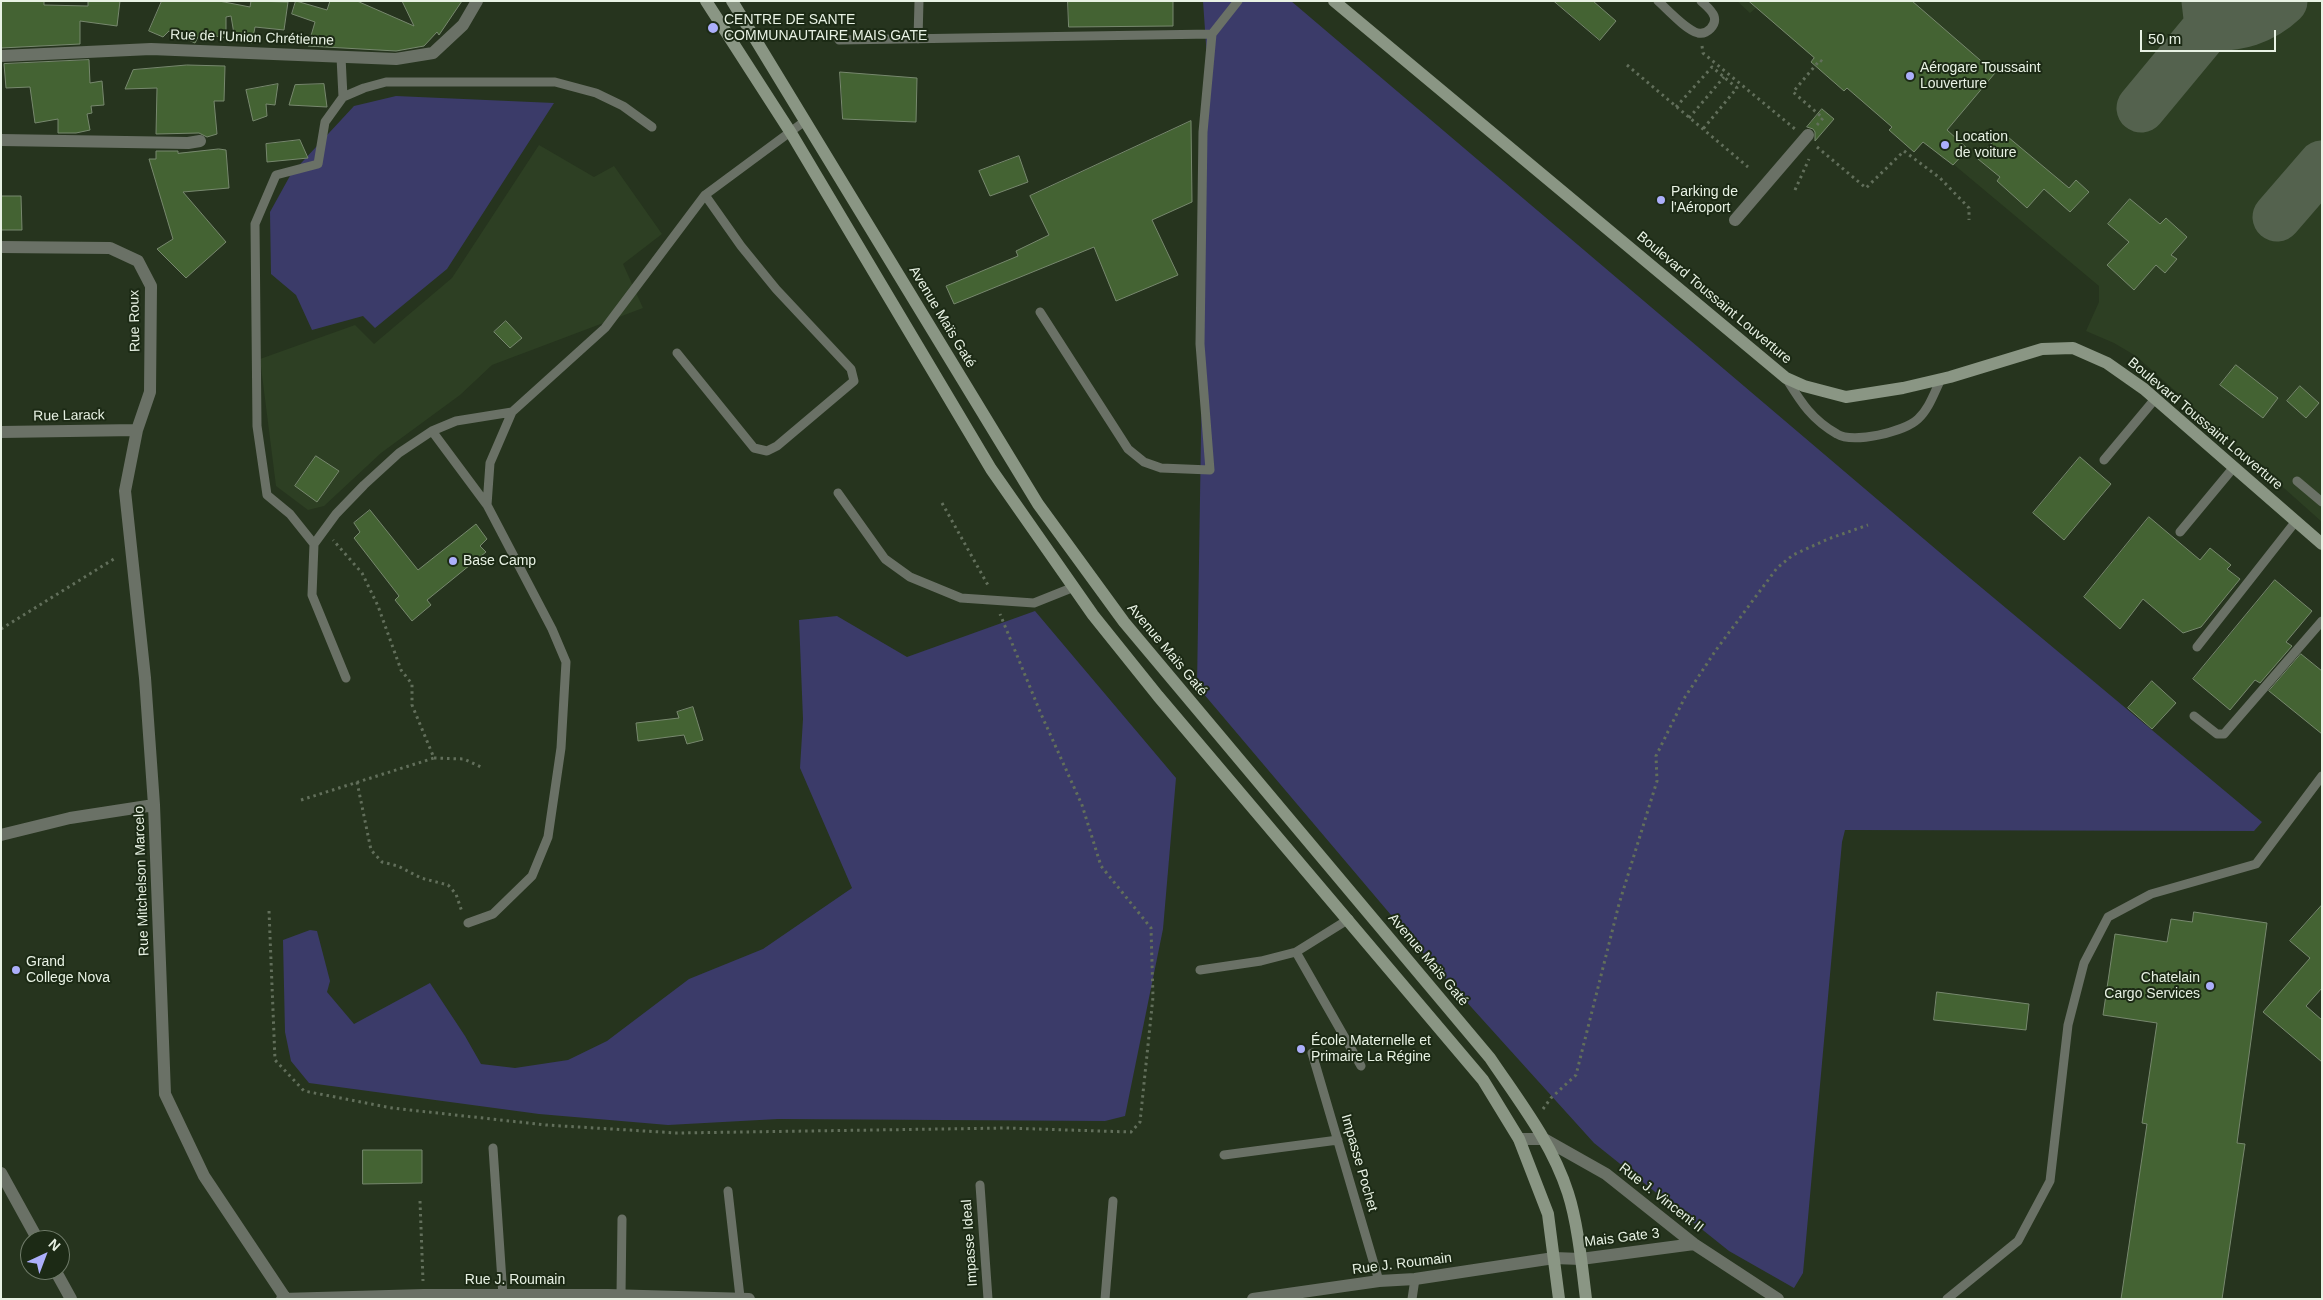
<!DOCTYPE html>
<html>
<head>
<meta charset="utf-8">
<style>
	body { margin:0 }
	#map { position:relative; width:2323px; height:1300px; overflow:hidden; background:#26341e; font-family:Helvetica,sans-serif }
	canvas { display:block }
	.frame { position:absolute; inset:0; border:2px solid #e8f2e4; pointer-events:none }
	.north { position:absolute; left:20px; top:1230px; width:50px; height:50px; box-sizing:border-box; background:#1c2a15; border:1px solid #6e7a68; border-radius:50%; rotate:43deg; font-size:14px; font-weight:700; line-height:20px; text-align:center; color:#e8f2e4 }
	.north::after { content:''; display:block; margin:auto; width:18px; height:22px; background:#acaffb; clip-path:polygon(50% 0,100% 100%,50% 72%,0 100%) }
	.scale { position:absolute; left:2140px; top:30px; width:136px; height:22px; box-sizing:border-box; border:2px solid #e8f2e4; border-top:0; padding-left:6px; font-size:15px; line-height:18px; white-space:nowrap; color:#e8f2e4; -webkit-text-stroke:4px #1c2a15; paint-order:stroke }
</style>
</head>
<body>
<div id="map">
<canvas width="2323" height="1300"></canvas>
<div class="frame"></div>
<div class="north">N</div>
<div class="scale">50 m</div>
</div>
<script>
const context = document.querySelector('canvas').getContext('2d');
context.lineJoin = 'round';
function paint(path, color) {
  context.fillStyle = color;
  context.fill(path, 'evenodd');
}
function stroke(path, color, width, dash) {
  context.strokeStyle = color;
  context.lineWidth = width;
  context.lineCap = dash ? 'butt' : 'round';
  context.setLineDash(dash || []);
  context.stroke(path);
}
function write(font, color, halo, rows, align = 'center') {
  context.font = font + ' Helvetica,sans-serif';
  context.lineWidth = 4;
  context.setLineDash([]);
  context.textBaseline = 'middle';
  context.strokeStyle = halo;
  context.fillStyle = color;
  for (const [text, x, y, turn = 0] of rows) {
    context.save();
    context.translate(x, y);
    context.rotate((+turn || 0) * Math.PI / 180);
    context.textAlign = isNaN(turn) ? turn : align;
    if (halo) context.strokeText(text, 0, 0);
    context.fillText(text, 0, 0);
    context.restore();
  }
}
paint(new Path2D(`
	M 1737,1 L 2322,1 L 2322,522 L 2136,356 L 2114,343 L 2086,331 L 2099,302 L 2099,286 L 1946,158 L 1944,160 L 1930,147 L 1933,143 L 1927,138 L 1914,152 L 1889,130 L 1891,127 L 1855,95 L 1862,87 L 1854,79 L 1844,91 L 1819,70 L 1829,58 L 1811,55 L 1756,8 L 1750,13 Z
	M 539,145 L 594,177 L 614,166 L 662,234 L 623,264 L 643,308 L 492,365 L 460,395 L 381,453 L 324,506 L 308,510 L 276,486 L 260,359 L 355,325 L 374,344 L 452,278 Z`), '#2d3f23');
paint(new Path2D(`
	M 1203,1 L 1291,1 L 1958,568 L 2262,822 L 2254,831 L 1845,830 L 1842,842 L 1803,1273 L 1794,1288 L 1729,1251 L 1594,1143 L 1435,967 L 1197,686 L 1207,59 Z
	M 396,96 L 554,103 L 447,269 L 375,328 L 363,316 L 312,330 L 296,295 L 271,274 L 270,212 L 291,174 L 354,106 Z
	M 1035,611 L 1176,778 L 1163,929 L 1125,1116 L 1105,1121 L 778,1119 L 668,1125 L 539,1114 L 309,1083 L 291,1061 L 285,1032 L 283,940 L 310,930 L 317,931 L 330,981 L 327,992 L 354,1024 L 430,983 L 465,1036 L 481,1064 L 515,1068 L 568,1060 L 607,1041 L 689,979 L 763,949 L 852,888 L 800,768 L 803,719 L 799,620 L 837,616 L 907,657 Z`), '#3b3b69');
stroke(new Path2D(`
	M 2209,26 C 2237,28 2263,20 2283,1
	M 2141,108 L 2209,26 L 2206,1
	M 2277,217 L 2322,165`), '#54624e', 49);
const building = new Path2D(`
	M 44,1 L 44,5 L 88,6 L 88,1 L 120,1 L 117,26 L 80,21 L 80,44 L 1,48 L 1,2 Z
	M 162,1 L 219,1 L 250,7 L 251,1 L 288,2 L 284,30 L 255,27 L 252,43 L 235,40 L 231,16 L 226,17 L 226,38 L 200,33 L 195,43 L 169,31 L 163,37 L 149,31 Z
	M 296,1 L 327,10 L 330,1 L 357,1 L 414,26 L 402,1 L 462,1 L 439,35 L 437,32 L 424,46 L 396,51 L 308,46 L 315,22 L 292,14 Z
	M 1068,1 L 1173,1 L 1173,26 L 1069,27 Z
	M 1554,1 L 1593,1 L 1616,21 L 1600,40 Z
	M 1749,1 L 1912,1 L 1995,73 L 1947,130 L 1968,149 L 1953,165 L 1923,142 L 1914,152 L 1889,130 L 1892,127 L 1847,88 L 1844,91 L 1811,62 L 1814,58 Z
	M 89,60 L 90,83 L 102,81 L 104,105 L 91,106 L 92,113 L 87,114 L 90,130 L 76,133 L 58,133 L 58,119 L 35,123 L 30,87 L 6,88 L 4,64 Z
	M 187,65 L 225,66 L 224,101 L 214,101 L 217,134 L 207,137 L 199,133 L 156,134 L 157,88 L 125,89 L 133,70 Z
	M 840,72 L 917,78 L 916,122 L 843,119 Z
	M 278,84 L 275,105 L 266,104 L 267,116 L 253,121 L 246,90 Z
	M 324,84 L 327,107 L 289,105 L 295,85 Z
	M 1822,109 L 1834,119 L 1815,141 L 1815,132 L 1813,129 L 1807,127 Z
	M 1191,121 L 1192,202 L 1152,220 L 1178,275 L 1116,301 L 1094,247 L 954,304 L 946,286 L 1018,256 L 1016,251 L 1049,235 L 1030,196 Z
	M 2002,132 L 2069,188 L 2076,180 L 2089,192 L 2070,212 L 2044,189 L 2027,208 L 1997,181 L 2000,177 L 1978,159 Z
	M 300,140 L 308,158 L 267,162 L 266,144 Z
	M 219,149 L 226,150 L 229,188 L 183,192 L 226,242 L 186,278 L 157,249 L 173,239 L 149,159 L 156,159 L 156,151 L 178,151 L 178,153 Z
	M 1019,156 L 1028,182 L 990,196 L 979,171 Z
	M 1,196 L 21,196 L 22,230 L 1,230 Z
	M 2130,199 L 2160,224 L 2166,218 L 2187,237 L 2171,255 L 2177,259 L 2165,273 L 2156,265 L 2134,290 L 2107,265 L 2129,242 L 2108,224 Z
	M 506,321 L 522,338 L 510,348 L 494,332 Z
	M 2236,365 L 2278,398 L 2263,418 L 2220,385 Z
	M 2300,386 L 2319,403 L 2306,418 L 2287,401 Z
	M 316,456 L 339,471 L 317,502 L 295,486 Z
	M 2080,457 L 2111,484 L 2064,540 L 2033,513 Z
	M 370,510 L 418,570 L 476,524 L 487,539 L 480,546 L 486,552 L 427,600 L 431,605 L 412,621 L 395,600 L 399,596 L 354,538 L 360,532 L 354,523 Z
	M 2149,517 L 2200,560 L 2210,548 L 2231,565 L 2227,569 L 2240,579 L 2201,627 L 2183,633 L 2143,599 L 2120,629 L 2084,597 Z
	M 2275,580 L 2312,611 L 2286,642 L 2292,646 L 2260,683 L 2255,680 L 2230,710 L 2193,679 Z
	M 2301,654 L 2322,671 L 2322,734 L 2269,691 Z
	M 2152,681 L 2176,703 L 2152,729 L 2128,708 Z
	M 693,707 L 703,740 L 687,744 L 684,735 L 638,741 L 636,723 L 679,718 L 677,712 Z
	M 2322,905 L 2322,988 L 2306,1006 L 2322,1020 L 2322,1062 L 2263,1012 L 2310,958 L 2290,941 Z
	M 2194,912 L 2267,923 L 2237,1143 L 2245,1144 L 2222,1299 L 2121,1299 L 2147,1124 L 2142,1123 L 2157,1023 L 2103,1015 L 2115,934 L 2167,942 L 2171,919 L 2192,922 Z
	M 1937,992 L 2029,1004 L 2026,1030 L 1934,1020 Z
	M 363,1150 L 422,1150 L 422,1183 L 363,1184 Z`);
paint(building, '#446333');
stroke(building, '#77886e', 1);
stroke(new Path2D(`
	M 1702,46 L 1703,53 L 1795,129
	M 1627,65 L 1748,167
	M 1676,107 L 1712,67 L 1737,88 L 1703,129
	M 1689,118 L 1724,77
	M 1817,125 L 1823,118 L 1793,92 L 1820,60 L 1825,64
	M 1817,147 L 1866,188 L 1904,151 L 1940,178 L 1969,208 L 1969,220
	M 1795,190 L 1809,159
	M 942,503 L 989,587
	M 1,629 L 117,557
	M 434,758 L 464,759 L 481,767
	M 357,782 L 371,850 L 382,862 L 398,866 L 421,878 L 448,885 L 456,894 L 462,912
	M 301,800 L 434,758 L 412,705 L 412,684 L 401,670 L 378,606 L 362,573 L 333,540
	M 269,911 L 275,1060 L 304,1091 L 392,1108 L 546,1125 L 677,1133 L 1006,1128 L 1131,1132 L 1140,1122 L 1153,997 L 1151,928 L 1101,866 L 1082,805 L 1041,714 L 1000,614
	M 1543,1109 L 1551,1098 L 1576,1075 L 1619,904 L 1657,781 L 1656,756 L 1685,697 L 1716,650 L 1777,568 L 1793,555 L 1828,539 L 1868,525
	M 420,1201 L 423,1281`), '#626f5b', 3, [2.5, 4]);
stroke(new Path2D(`
	M 1658,1 C 1668,10 1686,30 1698,33 C 1707,35 1717,25 1714,16 C 1712,10 1705,5 1701,1
	M 918,39 L 919,1
	M 839,40 L 1212,34
	M 341,57 L 343,97
	M 1040,312 L 1128,449 L 1144,462 L 1161,468 L 1210,470 L 1200,344 L 1203,132 L 1212,34 L 1238,1
	M 677,353 L 754,448 L 767,451 L 777,446 L 854,381 L 851,369 L 776,289 L 741,246 L 705,195
	M 1786,378 C 1801,402 1811,419 1837,434 C 1853,444 1904,432 1918,419 C 1929,409 1934,393 1941,379
	M 432,431 L 487,505
	M 2104,460 L 2155,399
	M 2297,481 L 2322,502
	M 838,493 L 885,559 L 910,577 L 961,598 L 1034,603 L 1074,587
	M 2180,532 L 2234,467
	M 314,544 L 336,514 L 364,485 L 399,453 L 432,431 L 456,421 L 512,412 L 605,328 L 705,195 L 805,121
	M 2197,647 L 2296,521
	M 346,678 L 312,595 L 314,544 L 290,514 L 267,495 L 257,426 L 255,224 L 276,175 L 318,164 L 325,122 L 343,97 L 364,88 L 386,82 L 555,82 L 596,93 L 623,106 L 652,127
	M 2194,716 L 2217,734 L 2224,734 L 2322,621
	M 468,923 L 493,914 L 532,876 L 548,837 L 561,748 L 566,662 L 552,629 L 487,505 L 490,463 L 512,412
	M 1296,952 L 1361,1066
	M 1200,970 L 1261,961 L 1296,952 L 1349,919
	M 1312,1053 L 1379,1281
	M 493,1148 L 503,1296
	M 1224,1155 L 1338,1140
	M 980,1185 L 988,1299
	M 728,1191 L 740,1297
	M 621,1295 L 622,1219
	M 1105,1299 L 1113,1201
	M 1412,1299 L 1415,1279
	M 1947,1299 L 2018,1241 L 2050,1181 L 2068,1025 L 2084,963 L 2108,917 L 2151,894 L 2256,864 L 2322,776`), '#6a7166', 9);
stroke(new Path2D(`
	M 1,56 L 151,49 L 396,59 L 433,53 L 463,25 L 477,1
	M 1,140 L 188,143 L 200,141
	M 1735,220 L 1808,135
	M 1,247 L 110,248 L 138,261 L 151,286 L 150,392 L 137,430 L 125,491 L 145,678 L 154,805 L 165,1094 L 204,1176 L 286,1299
	M 1,432 L 137,430
	M 1,835 L 70,818 L 154,805
	M 1519,1139 L 1544,1139 L 1606,1174 L 1694,1244 L 1778,1299
	M 1,1173 L 38,1240
	M 55,1270 L 71,1299
	M 282,1299 L 424,1295 L 608,1295 L 749,1299
	M 1253,1299 L 1379,1281 L 1415,1279 L 1554,1258 L 1581,1259 L 1694,1244`), '#6a7166', 12);
stroke(new Path2D(`
	M 706,1 L 791,133 L 991,469 L 1093,615 L 1158,696 L 1483,1080 L 1519,1139 L 1548,1214 L 1559,1299
	M 732,1 L 1038,504 L 1124,622 L 1490,1058 C 1519,1101 1552,1143 1568,1193 C 1578,1224 1582,1267 1586,1299
	M 1334,1 L 1786,378 L 1804,386 L 1846,397 L 1903,388 L 1950,377 L 2042,349 L 2073,348 L 2107,363 L 2144,389 L 2322,544`), '#8a9684', 12);
for (const [x, y, r, color] of [
	[713,28,6,"#acaffb"],
	[1910,76,5,"#acaffb"],
	[1945,145,5,"#acaffb"],
	[1661,200,5,"#acaffb"],
	[453,561,5,"#acaffb"],
	[16,970,5,"#acaffb"],
	[2210,986,5,"#acaffb"],
	[1301,1049,5,"#acaffb"]
]) {
  const dot = new Path2D();
  dot.arc(x, y, r, 0, 2 * Math.PI);
  context.fillStyle = color;
  context.fill(dot);
  stroke(dot, '#1c2a15', 2);
}
write('14px', '#e8f2e4', '#1c2a15', [
	["CENTRE DE SANTE",724,20],
	["COMMUNAUTAIRE MAIS GATE",724,36],
	["Aérogare Toussaint",1920,68],
	["Louverture",1920,84],
	["Location",1955,137],
	["de voiture",1955,153],
	["Parking de",1671,192],
	["l'Aéroport",1671,208],
	["Base Camp",463,561],
	["Grand",26,962],
	["College Nova",26,978],
	["Chatelain",2200,978,"right"],
	["Cargo Services",2200,994,"right"],
	["École Maternelle et",1311,1041],
	["Primaire La Régine",1311,1057]
], 'left');
write('14px', '#e8f2e4', '#1c2a15', [
	["Rue de l'Union Chrétienne",252,38,2],
	["Boulevard Toussaint Louverture",1714,298,40],
	["Avenue Maïs Gaté",942,317,59],
	["Rue Roux",135,321,-91],
	["Rue Larack",69,416,-1],
	["Boulevard Toussaint Louverture",2205,424,40],
	["Avenue Maïs Gaté",1167,650,50],
	["Rue Mitchelson Marcelo",142,881,-92],
	["Avenue Maïs Gaté",1428,960,50],
	["Impasse Pochet",1359,1163,74],
	["Rue J. Vincent II",1661,1198,38],
	["Mais Gate 3",1622,1238,-7],
	["Impasse Ideal",970,1243,-94],
	["Rue J. Roumain",1402,1264,-7],
	["Rue J. Roumain",515,1280]
]);
</script>
</body>
</html>
